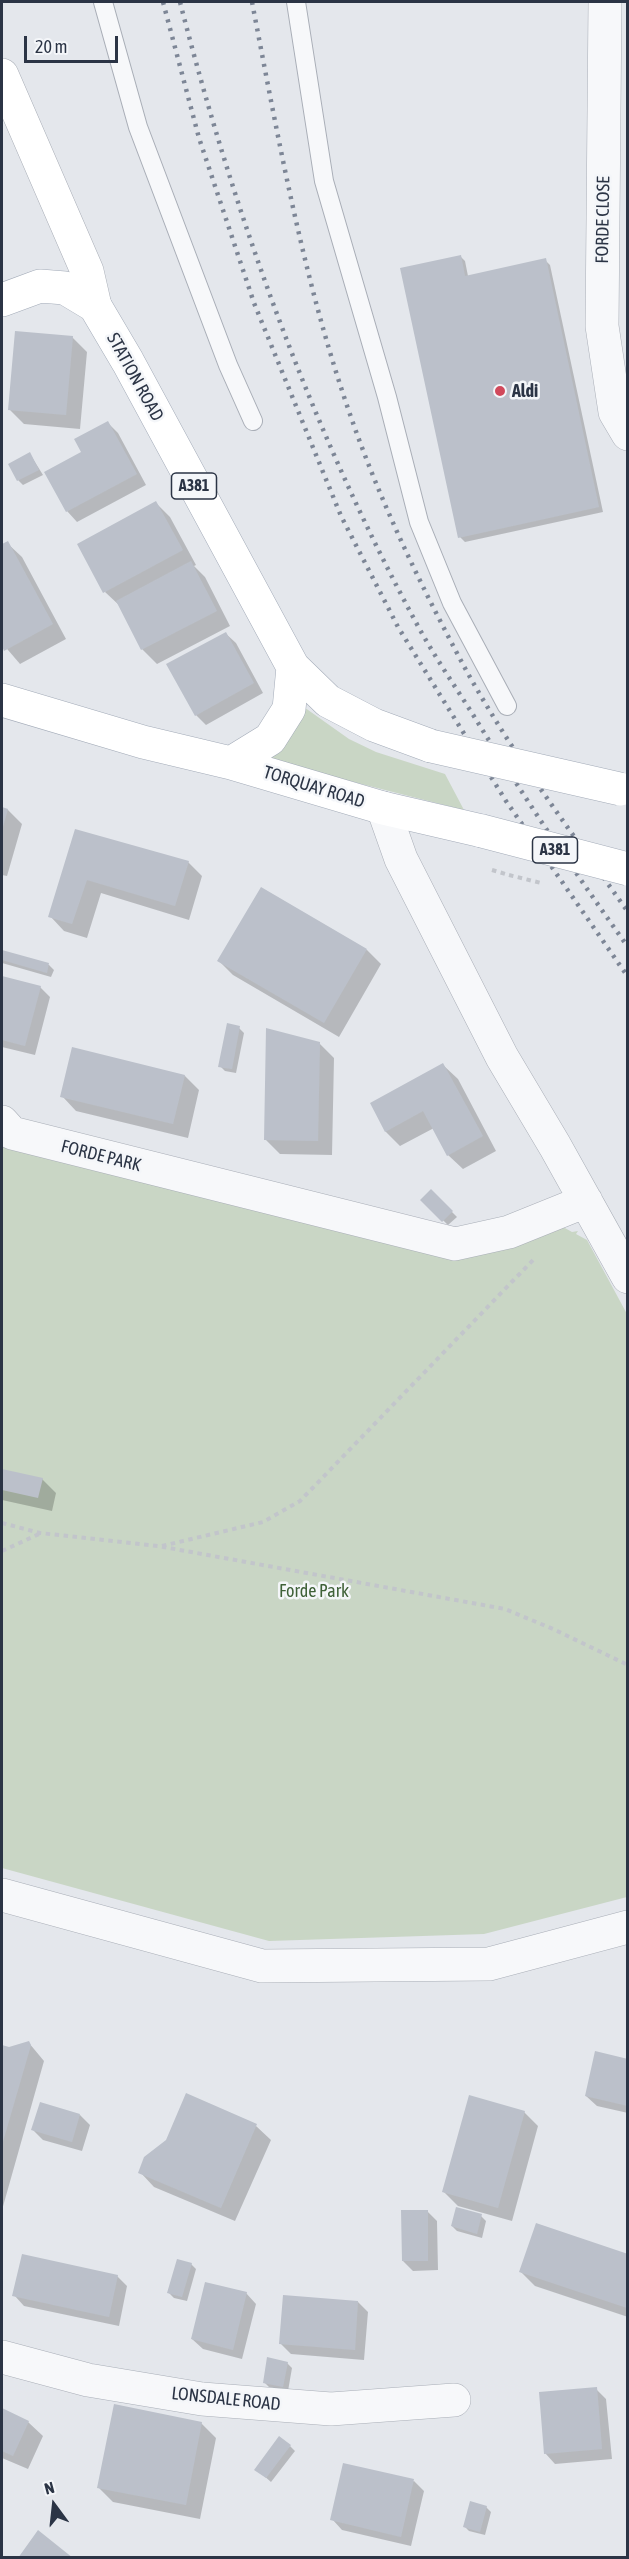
<!DOCTYPE html>
<html>
<head>
<meta charset="utf-8">
<style>
	body { margin:0 }
	#map { position:relative; width:629px; height:2559px; overflow:hidden; background:#e4e7ec; font-family:"Asap Condensed",sans-serif }
	canvas { display:block }
	.frame { position:absolute; inset:0; border:3px solid #2b3445; pointer-events:none }
	.north { position:absolute; left:24px; top:2475px; width:60px; height:60px; -webkit-text-stroke:4px #f4f6f9; paint-order:stroke; rotate:345deg; font-size:16px; font-weight:700; line-height:24px; text-align:center; color:#2b3445 }
	.north::after { content:''; display:block; margin:auto; width:21px; height:27px; background:#2b3445; clip-path:polygon(50% 0,100% 100%,50% 72%,0 100%) }
	.scale { position:absolute; left:24px; top:36px; width:94px; height:27px; box-sizing:border-box; border:3px solid #2b3445; border-top:0; padding-left:8px; font-size:18px; line-height:21px; white-space:nowrap; color:#2b3445; -webkit-text-stroke:4px #f4f6f9; paint-order:stroke }
</style>
</head>
<body>
<div id="map">
<canvas width="629" height="2559"></canvas>
<div class="frame"></div>
<div class="north">N</div>
<div class="scale">20 m</div>
</div>
<script>
const context = document.querySelector('canvas').getContext('2d');
context.lineJoin = 'round';
function paint(path, color) {
  context.fillStyle = color;
  context.fill(path, 'evenodd');
}
function stroke(path, color, width, dash) {
  context.strokeStyle = color;
  context.lineWidth = width;
  context.lineCap = dash ? 'butt' : 'round';
  context.setLineDash(dash || []);
  context.stroke(path);
}
function write(font, color, halo, rows, align = 'center') {
  context.font = font + ' "Asap Condensed",sans-serif';
  context.lineWidth = 5;
  context.setLineDash([]);
  context.textBaseline = 'middle';
  context.strokeStyle = halo;
  context.fillStyle = color;
  for (const [text, x, y, turn = 0] of rows) {
    context.save();
    context.translate(x, y);
    context.rotate((+turn || 0) * Math.PI / 180);
    context.textAlign = isNaN(turn) ? turn : align;
    if (halo) context.strokeText(text, 0, 0);
    context.fillText(text, 0, 0);
    context.restore();
  }
}
paint(new Path2D(`
	M 301,705 L 349,739 L 376,752 L 445,774 L 464,810 L 326,775 L 266,757 Z
	M 2,1145 L 423,1247 L 556,1223 L 572,1232 L 578,1231 L 576,1234 L 587,1240 L 627,1314 L 627,1897 L 484,1934 L 269,1941 L 2,1868 Z`), '#c9d6c5');
paint(new Path2D(`
	M 460,256 L 465,261 L 468,276 L 545,260 L 550,265 L 603,512 L 465,542 L 460,537 Z
	M 72,337 L 87,352 L 80,429 L 24,424 L 10,410 Z
	M 108,423 L 118,433 L 146,485 L 77,522 L 67,511 L 83,453 Z
	M 30,454 L 43,475 L 23,485 L 18,480 Z
	M 156,503 L 170,517 L 196,565 L 194,566 L 205,577 L 230,626 L 157,664 L 142,649 L 120,606 L 105,592 Z
	M 7,543 L 22,557 L 66,639 L 20,664 L 2,643 L 2,546 Z
	M 225,633 L 236,643 L 263,693 L 206,725 L 196,715 Z
	M 2,808 L 8,810 L 22,824 L 7,876 L 2,875 Z
	M 76,830 L 188,862 L 202,876 L 189,920 L 101,893 L 87,938 L 64,931 L 50,916 Z
	M 367,950 L 381,964 L 339,1037 L 233,975 L 219,961 Z
	M 2,951 L 49,965 L 54,970 L 51,977 L 2,963 Z
	M 2,978 L 40,987 L 50,997 L 35,1055 L 2,1047 Z
	M 239,1028 L 244,1033 L 236,1073 L 225,1071 L 220,1066 Z
	M 319,1043 L 334,1058 L 332,1155 L 280,1154 L 265,1139 Z
	M 443,1065 L 458,1079 L 496,1151 L 463,1169 L 448,1155 L 434,1128 L 400,1146 L 386,1132 L 372,1103 Z
	M 185,1076 L 199,1090 L 188,1138 L 76,1111 L 62,1096 Z
	M 431,1191 L 457,1217 L 448,1225 L 422,1200 Z
	M 2,1470 L 42,1479 L 56,1493 L 52,1511 L 2,1500 Z
	M 29,2043 L 44,2061 L 2,2210 L 2,2047 L 9,2049 Z
	M 628,2061 L 628,2113 L 597,2106 L 586,2096 Z
	M 187,2095 L 256,2126 L 271,2140 L 235,2221 L 154,2187 L 140,2172 L 167,2141 Z
	M 524,2112 L 538,2126 L 512,2221 L 458,2206 L 444,2192 Z
	M 80,2115 L 90,2125 L 82,2151 L 43,2140 L 33,2130 Z
	M 427,2211 L 437,2221 L 438,2270 L 413,2271 L 403,2261 Z
	M 481,2216 L 486,2221 L 482,2238 L 457,2231 L 452,2226 Z
	M 628,2255 L 628,2317 L 535,2286 L 520,2271 Z
	M 191,2264 L 196,2269 L 187,2301 L 174,2298 L 169,2293 Z
	M 117,2276 L 127,2286 L 119,2326 L 24,2306 L 14,2295 Z
	M 246,2293 L 256,2304 L 242,2359 L 203,2349 L 192,2339 Z
	M 358,2302 L 368,2312 L 364,2360 L 291,2354 L 281,2344 Z
	M 287,2363 L 292,2368 L 288,2391 L 269,2387 L 264,2382 Z
	M 596,2389 L 606,2399 L 612,2459 L 555,2464 L 545,2453 Z
	M 2,2410 L 28,2422 L 43,2436 L 28,2469 L 2,2458 Z
	M 201,2423 L 216,2438 L 200,2519 L 113,2502 L 99,2488 Z
	M 290,2446 L 295,2451 L 271,2482 L 256,2469 Z
	M 414,2481 L 424,2491 L 411,2546 L 342,2530 L 332,2519 Z
	M 486,2507 L 491,2512 L 485,2535 L 469,2531 L 465,2527 Z`), '#0003');
paint(new Path2D(`
	M 461,255 L 465,276 L 546,258 L 599,507 L 458,538 L 400,268 Z
	M 15,331 L 73,336 L 66,415 L 8,410 Z
	M 108,421 L 137,474 L 66,512 L 44,472 L 81,452 L 74,439 Z
	M 30,452 L 39,470 L 17,481 L 8,464 Z
	M 156,501 L 183,550 L 103,593 L 77,544 Z
	M 8,541 L 53,624 L 4,651 L 2,646 L 2,544 Z
	M 191,561 L 217,611 L 141,650 L 116,601 Z
	M 226,632 L 254,683 L 195,716 L 166,664 Z
	M 2,807 L 8,809 L 2,830 Z
	M 75,829 L 189,861 L 175,906 L 87,880 L 72,924 L 48,917 Z
	M 261,887 L 367,949 L 324,1023 L 217,961 Z
	M 2,950 L 49,963 L 47,973 L 2,960 Z
	M 2,976 L 41,986 L 25,1046 L 2,1040 Z
	M 227,1023 L 240,1026 L 232,1069 L 218,1067 Z
	M 266,1028 L 320,1042 L 318,1141 L 264,1140 Z
	M 72,1047 L 185,1075 L 173,1124 L 60,1097 Z
	M 443,1063 L 483,1136 L 447,1156 L 423,1111 L 385,1132 L 370,1103 Z
	M 431,1189 L 453,1211 L 442,1222 L 420,1200 Z
	M 2,1469 L 43,1478 L 38,1498 L 2,1490 Z
	M 29,2041 L 31,2045 L 2,2145 L 2,2045 L 9,2047 Z
	M 595,2051 L 628,2059 L 628,2106 L 585,2096 Z
	M 186,2093 L 257,2124 L 221,2208 L 138,2173 L 144,2157 L 166,2140 Z
	M 469,2095 L 525,2111 L 498,2208 L 442,2192 Z
	M 40,2102 L 80,2114 L 72,2142 L 31,2130 Z
	M 456,2207 L 482,2214 L 477,2234 L 451,2226 Z
	M 401,2210 L 428,2210 L 428,2261 L 402,2261 Z
	M 536,2223 L 628,2254 L 627,2308 L 519,2272 Z
	M 22,2254 L 118,2275 L 109,2317 L 12,2296 Z
	M 177,2259 L 192,2263 L 182,2297 L 167,2293 Z
	M 205,2282 L 247,2292 L 233,2350 L 191,2339 Z
	M 283,2295 L 358,2301 L 355,2350 L 279,2344 Z
	M 267,2357 L 288,2362 L 283,2387 L 263,2383 Z
	M 597,2387 L 602,2449 L 544,2454 L 539,2392 Z
	M 114,2404 L 202,2422 L 186,2505 L 97,2488 Z
	M 2,2408 L 29,2421 L 13,2456 L 2,2451 Z
	M 279,2436 L 291,2445 L 266,2478 L 254,2470 Z
	M 343,2463 L 414,2479 L 401,2537 L 330,2520 Z
	M 470,2501 L 487,2506 L 480,2532 L 463,2527 Z
	M 38,2530 L 73,2558 L 18,2558 Z`), '#bbc0ca');
const lane = new Path2D(`
	M 103,2 L 138,127 L 228,365 L 253,421
	M 296,2 L 324,181 L 387,397 L 419,522 L 452,603 L 507,706`);
const street = new Path2D(`
	M 605,2 L 602,326 L 615,412 L 628,434
	M 383,808 L 401,859 L 502,1057 L 555,1146 L 628,1277
	M 2,1122 L 12,1133 L 455,1244 L 509,1232 L 586,1201
	M 2,1895 L 262,1966 L 489,1964 L 628,1927
	M 2,2357 L 88,2380 L 202,2399 L 331,2409 L 454,2400`);
const secondary = new Path2D(`
	M 2,75 L 87,271 L 95,306`);
const primary = new Path2D(`
	M 2,300 L 40,286 L 65,288 L 95,306 L 128,362 L 293,667 L 328,701 L 374,725 L 431,746
	M 2,700 L 143,742 L 231,763 L 383,808 L 482,831
	M 231,763 L 270,739 L 289,709 L 293,667`);
stroke(lane, '#a9aeb7', 20);
stroke(street, '#a9aeb7', 34);
stroke(secondary, '#a9aeb7', 34);
stroke(primary, '#a3abb8', 34);
stroke(new Path2D(`
	M 492,870 L 509,875
	M 2,1523 L 40,1533 L 158,1546 L 505,1609 L 553,1629 L 628,1665
	M 162,1546 L 263,1522 L 300,1501 L 535,1258
	M 2,1551 L 39,1534`), '#c2c5cb', 4, [4.5, 4.5]);
stroke(lane, '#f7f8fa', 18);
stroke(street, '#f7f8fa', 33);
stroke(secondary, '#fff', 33);
stroke(primary, '#fff', 33);
stroke(new Path2D(`
	M 163,2 L 199,138 L 254,303 L 341,516 L 398,627 L 440,695 L 506,801 L 628,977
	M 180,2 C 235,217 312,432 419,628 C 435,657 454,685 472,713 C 521,793 573,870 628,947
	M 252,2 C 279,142 304,284 352,420 C 382,506 423,590 466,670 C 513,755 572,833 628,912`), '#7d8696', 4.5, [3, 6]);
const primaryBridge = new Path2D(`
	M 431,746 L 620,789
	M 482,831 L 628,869`);
stroke(primaryBridge, '#a3abb8', 34, []);
stroke(new Path2D(`
	M 509,875 L 541,883`), '#c2c5cb', 4, [4.5, 4.5]);
stroke(primaryBridge, '#fff', 33);
for (const [x, y, r, color] of [
	[500,391,6,"#d1495b"]
]) {
  const dot = new Path2D();
  dot.arc(x, y, r, 0, 2 * Math.PI);
  context.fillStyle = color;
  context.fill(dot);
  stroke(dot, '#f4f6f9', 2);
}
for (const [x, y, w] of [
	[194,486,45],
	[555,850,45]
]) {
  const box = new Path2D();
  box.roundRect(x - w / 2, y - 13, w, 26, 4.5);
  context.fillStyle = '#f4f6f9';
  context.fill(box);
  stroke(box, '#2b3445', 1.5);
}
write('bold 16px', '#2b3445', null, [
	["A381",194,486],
	["A381",555,850]
]);
write('18px', '#2b3445', '#f4f6f9', [
	["FORDE CLOSE",603,220,-89],
	["STATION ROAD",135,377,61],
	["TORQUAY ROAD",314,787,17],
	["FORDE PARK",101,1156,14],
	["LONSDALE ROAD",226,2399,6]
]);
write('bold 18px', '#2b3445', '#f4f6f9', [
	["Aldi",512,391]
], 'left');
write('18px', '#3f6138', '#f4f6f9', [
	["Forde Park",314,1591]
]);
</script>
</body>
</html>
